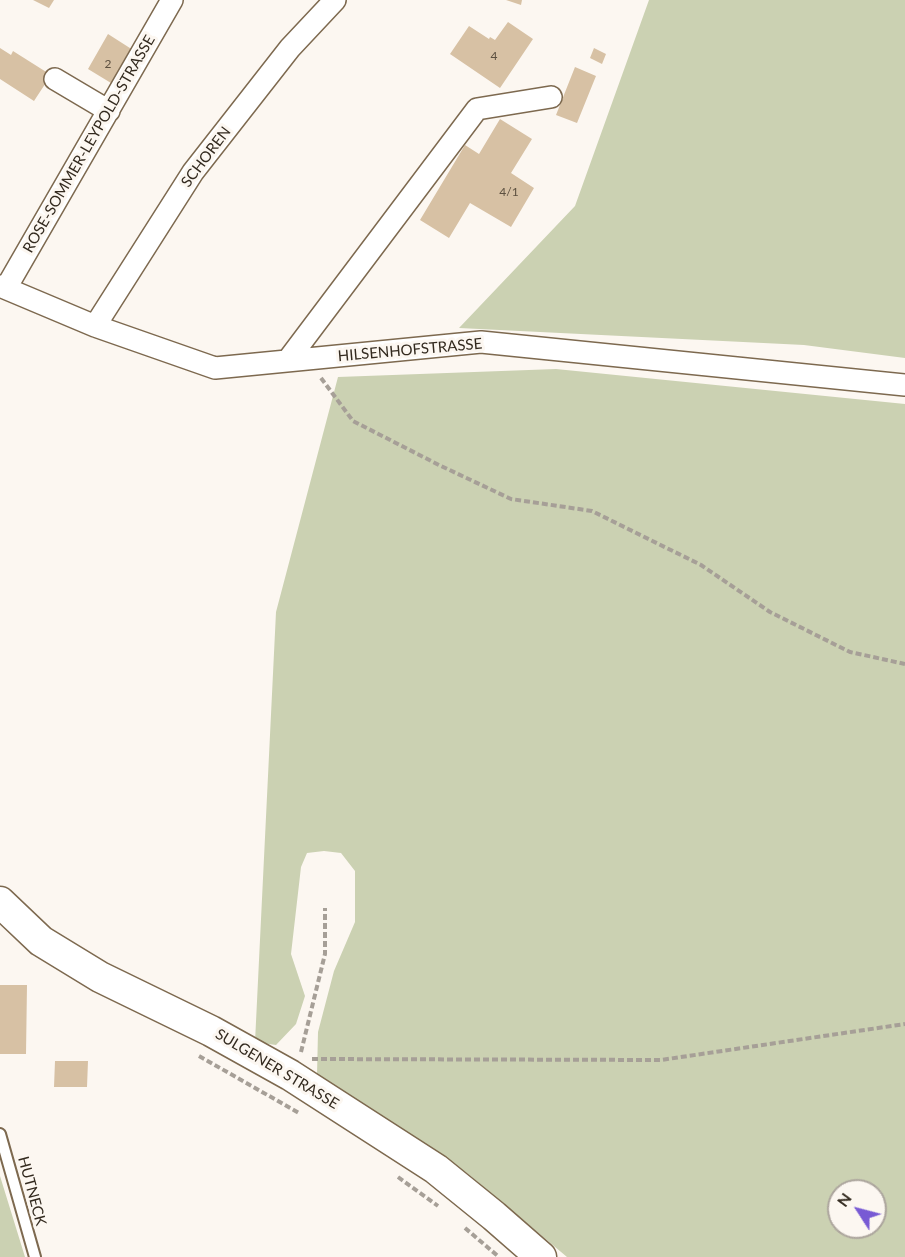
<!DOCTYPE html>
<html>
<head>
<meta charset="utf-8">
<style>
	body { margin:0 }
	#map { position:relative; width:905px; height:1257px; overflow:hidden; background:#fcf7f1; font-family:Lato,sans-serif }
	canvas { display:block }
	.north { position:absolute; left:827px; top:1179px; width:60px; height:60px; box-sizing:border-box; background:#fcf7f1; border:2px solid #aca59d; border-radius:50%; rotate:306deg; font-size:16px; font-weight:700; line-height:24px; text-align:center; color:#332a1f }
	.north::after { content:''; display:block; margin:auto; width:21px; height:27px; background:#785ad4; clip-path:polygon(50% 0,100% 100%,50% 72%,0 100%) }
</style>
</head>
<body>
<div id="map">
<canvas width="905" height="1257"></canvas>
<div class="north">N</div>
</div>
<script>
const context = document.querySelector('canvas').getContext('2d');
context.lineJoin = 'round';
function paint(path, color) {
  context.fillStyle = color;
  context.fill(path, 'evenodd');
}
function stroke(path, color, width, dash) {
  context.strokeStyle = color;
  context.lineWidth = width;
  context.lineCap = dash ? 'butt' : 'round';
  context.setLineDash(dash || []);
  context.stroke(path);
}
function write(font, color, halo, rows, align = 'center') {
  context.font = font + ' Lato,sans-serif';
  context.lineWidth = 6;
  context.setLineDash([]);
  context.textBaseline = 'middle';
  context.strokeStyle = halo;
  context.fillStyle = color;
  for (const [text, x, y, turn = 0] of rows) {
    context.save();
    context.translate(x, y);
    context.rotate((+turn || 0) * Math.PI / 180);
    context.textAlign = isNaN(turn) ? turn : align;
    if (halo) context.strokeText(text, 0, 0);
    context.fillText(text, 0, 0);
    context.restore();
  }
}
paint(new Path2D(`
	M 649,0 L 905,0 L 905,358 L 804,345 L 459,328 L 575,206 Z
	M 556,369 L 905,404 L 905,1257 L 567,1257 L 467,1173 L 338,1091 L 317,1075 L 318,1032 L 334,971 L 355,922 L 355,871 L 341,853 L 324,851 L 307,853 L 301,867 L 291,954 L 305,996 L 296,1024 L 276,1045 L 255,1042 L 276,612 L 338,377 ZM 839,1191 L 875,1191 L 875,1227 L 839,1227 Z
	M 0,1176 L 25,1257 L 0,1257 Z`), '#cbd1b2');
paint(new Path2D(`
	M 33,0 L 54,0 L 49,8 Z
	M 506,0 L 522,0 L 521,5 Z
	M 508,22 L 533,39 L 500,88 L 450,54 L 469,26 L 489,39 L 490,37 L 495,40 Z
	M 108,34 L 133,50 L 119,74 L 117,73 L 111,83 L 88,69 Z
	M 0,48 L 11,55 L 13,51 L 51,75 L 34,101 L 0,79 Z
	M 594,48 L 606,54 L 602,64 L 590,58 Z
	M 575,67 L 596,76 L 577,123 L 556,115 Z
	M 500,119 L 532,139 L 511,173 L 534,188 L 511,227 L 470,203 L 449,238 L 420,220 L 465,145 L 479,154 Z
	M 0,985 L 27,985 L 26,1054 L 0,1054 Z
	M 55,1061 L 88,1061 L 87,1087 L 54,1087 Z`), '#d7c1a4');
const lane = new Path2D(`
	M 0,1134 L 35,1257`);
const street = new Path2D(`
	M 55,79 L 109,111
	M 0,286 L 95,326 L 215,368 L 481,342 L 905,385
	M 6,288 L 172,0
	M 95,326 L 193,172 L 290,48 L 335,0
	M 288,360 L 477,109 L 551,97`);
const secondary = new Path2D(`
	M 0,902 L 41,941 L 100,977 L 211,1031 L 290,1075 L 436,1169 L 494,1216 L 541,1257`);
stroke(lane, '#7d694f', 14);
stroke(street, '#7d694f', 24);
stroke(secondary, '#7d694f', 33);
stroke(new Path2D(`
	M 321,378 L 353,421 L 439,465 L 511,499 L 592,511 L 701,565 L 770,612 L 850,652 L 905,664
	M 301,1052 L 325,954 L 325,908
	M 199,1056 L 299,1113
	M 312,1059 L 661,1060 L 905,1024
	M 398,1177 L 438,1206
	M 465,1228 L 499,1257`), '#a69f97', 4, [6, 3]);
stroke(lane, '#fff', 10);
stroke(street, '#fff', 21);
stroke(secondary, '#fff', 30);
write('12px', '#5c5040', null, [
	["4",494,56],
	["2",108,64],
	["4/1",509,192]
]);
write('15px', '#332a1f', '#fcf7f1', [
	["ROSE-SOMMER-LEYPOLD-STRASSE",89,144,-60],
	["SCHOREN",206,157,-53],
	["HILSENHOFSTRASSE",410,350,-5],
	["SULGENER STRASSE",277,1069,31],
	["HUTNECK",32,1191,75]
]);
</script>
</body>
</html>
